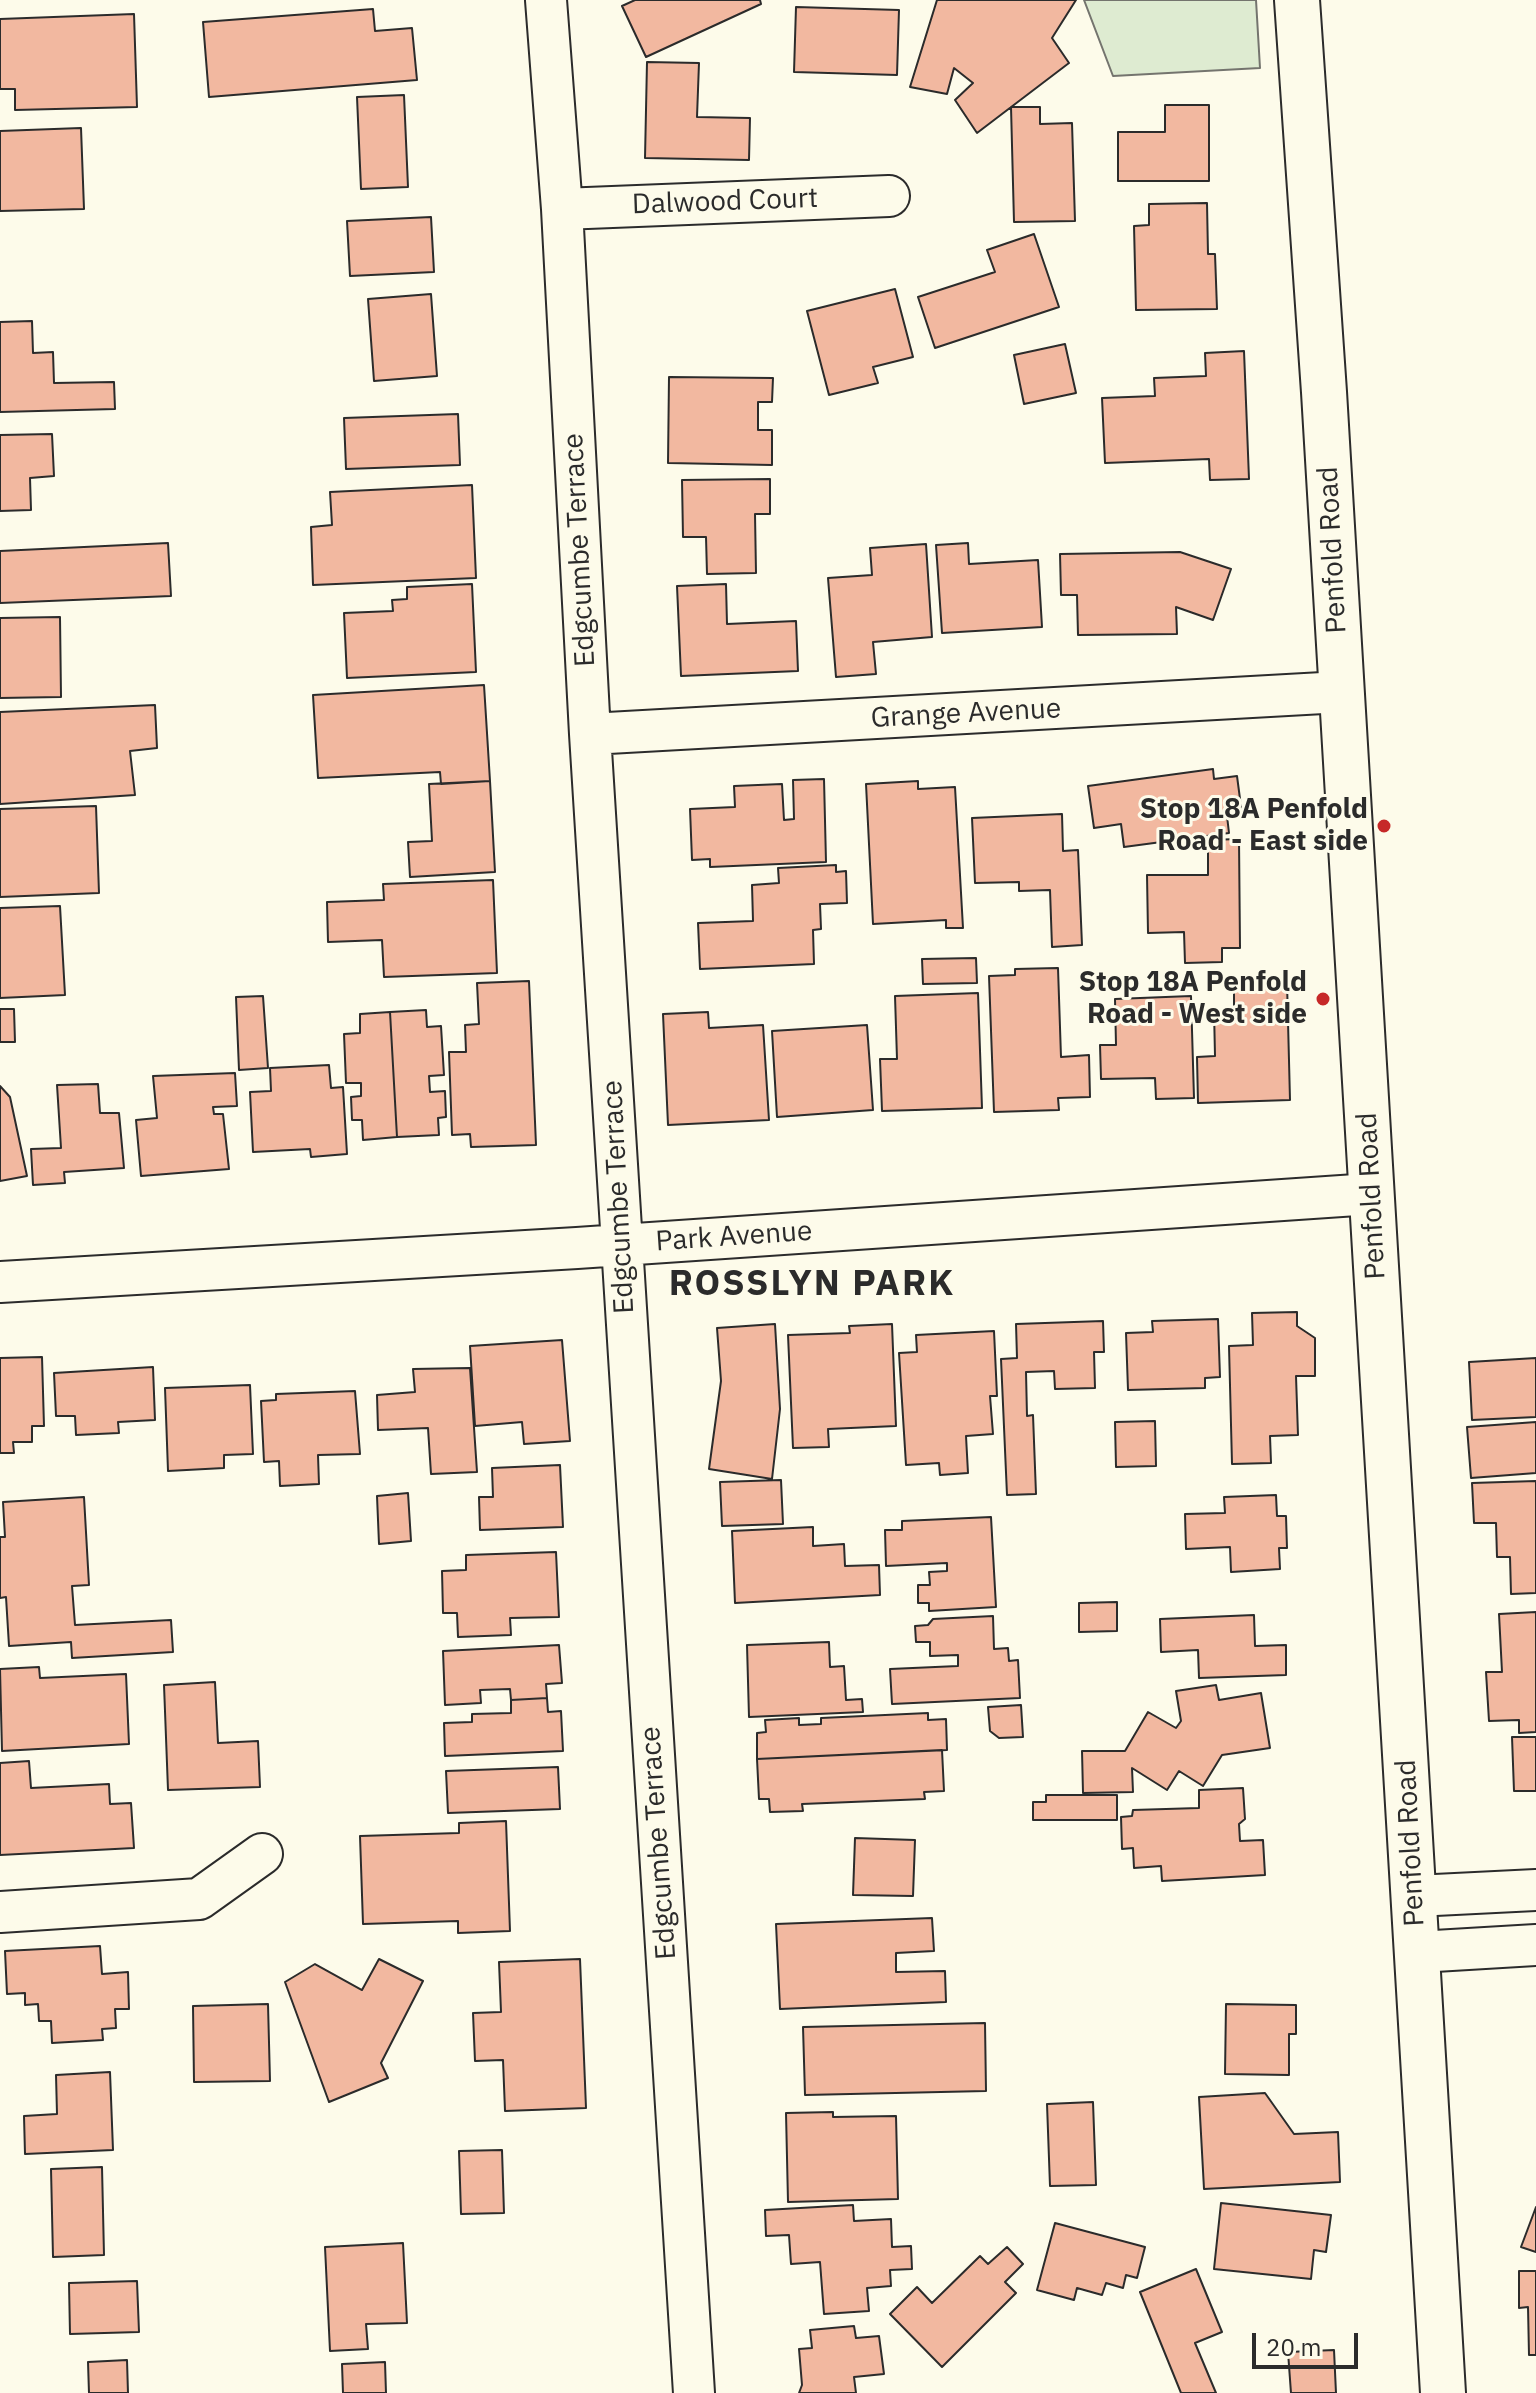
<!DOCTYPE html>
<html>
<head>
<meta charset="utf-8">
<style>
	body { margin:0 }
	#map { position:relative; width:1536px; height:2393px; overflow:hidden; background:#fdfbea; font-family:"IBM Plex Sans",sans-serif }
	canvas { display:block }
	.scale { position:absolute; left:1252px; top:2333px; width:106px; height:36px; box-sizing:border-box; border:4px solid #2b2b2b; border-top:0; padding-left:10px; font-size:24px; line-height:28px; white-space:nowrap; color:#2b2b2b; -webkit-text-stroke:6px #fdfbea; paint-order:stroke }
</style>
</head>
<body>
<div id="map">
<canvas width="1536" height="2393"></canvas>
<div class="scale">20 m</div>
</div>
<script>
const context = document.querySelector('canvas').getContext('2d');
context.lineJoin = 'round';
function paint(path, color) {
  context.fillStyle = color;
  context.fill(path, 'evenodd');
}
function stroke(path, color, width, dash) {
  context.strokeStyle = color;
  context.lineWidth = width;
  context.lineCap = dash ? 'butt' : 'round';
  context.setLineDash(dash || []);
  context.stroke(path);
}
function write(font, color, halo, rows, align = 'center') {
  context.font = font + ' "IBM Plex Sans",sans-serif';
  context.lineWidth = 6;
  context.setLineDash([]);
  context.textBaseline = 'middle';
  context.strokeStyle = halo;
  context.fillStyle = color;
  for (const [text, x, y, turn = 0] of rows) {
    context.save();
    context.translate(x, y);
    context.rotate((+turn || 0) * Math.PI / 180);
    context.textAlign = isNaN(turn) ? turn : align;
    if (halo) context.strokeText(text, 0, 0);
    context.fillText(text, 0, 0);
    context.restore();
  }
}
const green = new Path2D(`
	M 1084,0 L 1256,0 L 1260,68 L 1113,76 Z`);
paint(green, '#deebd1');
stroke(green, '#74746e', 2);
const building = new Path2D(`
	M 635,0 L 760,0 L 761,4 L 646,57 L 622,6 Z
	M 937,0 L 1076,0 L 1052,38 L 1069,63 L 977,133 L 955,100 L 973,83 L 954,68 L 947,94 L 910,87 Z
	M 796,7 L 899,10 L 897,75 L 794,72 Z
	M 373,9 L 375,31 L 412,28 L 417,80 L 209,97 L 203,22 Z
	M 134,14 L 137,107 L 15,110 L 15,89 L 0,89 L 0,19 Z
	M 647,62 L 699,63 L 697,117 L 750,118 L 749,160 L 645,158 Z
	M 404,95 L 408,187 L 361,189 L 357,97 Z
	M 1165,105 L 1209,105 L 1209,181 L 1118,181 L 1118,132 L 1165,132 Z
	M 1011,107 L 1040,107 L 1040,124 L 1072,123 L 1075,221 L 1014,222 Z
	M 81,128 L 84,209 L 0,211 L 0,131 Z
	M 1207,203 L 1208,254 L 1215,254 L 1217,309 L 1136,310 L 1134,226 L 1149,225 L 1149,204 Z
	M 431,217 L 434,272 L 350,276 L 347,221 Z
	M 1034,234 L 1059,307 L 935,348 L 918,297 L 995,272 L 987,250 Z
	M 895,289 L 913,357 L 873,367 L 878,383 L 829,395 L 807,311 Z
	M 431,294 L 437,376 L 374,381 L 368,299 Z
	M 32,321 L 33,353 L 53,352 L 54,383 L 114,382 L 115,409 L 0,412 L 0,322 Z
	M 1065,344 L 1076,393 L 1024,404 L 1014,355 Z
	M 1244,351 L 1249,479 L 1210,480 L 1209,459 L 1105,463 L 1102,398 L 1155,396 L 1154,378 L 1206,376 L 1205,353 Z
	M 669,377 L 773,378 L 772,402 L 758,402 L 758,430 L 772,430 L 772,465 L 668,463 Z
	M 458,414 L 460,465 L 346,469 L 344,418 Z
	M 52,434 L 54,476 L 30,478 L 31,510 L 0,511 L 0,435 Z
	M 770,479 L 770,514 L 755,514 L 756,573 L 707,574 L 706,537 L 683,537 L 682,480 Z
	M 472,485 L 476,578 L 313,585 L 311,527 L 332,525 L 330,492 Z
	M 168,543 L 171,596 L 0,603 L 0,551 Z
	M 968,543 L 969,564 L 1038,560 L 1042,627 L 942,633 L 936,545 Z
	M 926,544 L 932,637 L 873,642 L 876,674 L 836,677 L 828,578 L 872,575 L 870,548 Z
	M 1180,552 L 1231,569 L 1213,620 L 1176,607 L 1177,634 L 1078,635 L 1077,595 L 1061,595 L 1060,554 Z
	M 472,584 L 476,672 L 347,678 L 344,613 L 393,611 L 392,600 L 407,599 L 407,587 Z
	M 726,584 L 727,624 L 796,621 L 798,671 L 681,676 L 677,586 Z
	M 60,617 L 61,697 L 0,698 L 0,618 Z
	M 484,685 L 490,781 L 441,784 L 440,772 L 318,778 L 313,695 Z
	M 155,705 L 157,748 L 130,751 L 135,795 L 0,804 L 0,712 Z
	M 1213,769 L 1214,779 L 1237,776 L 1242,814 L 1227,816 L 1229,833 L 1124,847 L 1121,824 L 1094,828 L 1088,786 Z
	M 824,779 L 826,862 L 710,867 L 710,859 L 692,860 L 690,809 L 735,807 L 734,786 L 782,784 L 784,820 L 794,819 L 793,780 Z
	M 490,781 L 495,872 L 410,877 L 408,842 L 432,841 L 429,784 Z
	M 918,781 L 918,789 L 955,787 L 963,928 L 946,928 L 946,920 L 873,924 L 866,784 Z
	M 96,806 L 99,893 L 0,897 L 0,809 Z
	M 1062,814 L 1063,851 L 1078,850 L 1082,945 L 1052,947 L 1050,890 L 1019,891 L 1019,882 L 975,883 L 972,818 Z
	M 1239,839 L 1240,948 L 1222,948 L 1222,962 L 1185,963 L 1184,932 L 1148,933 L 1147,875 L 1208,875 L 1208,840 Z
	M 836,865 L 836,872 L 846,871 L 847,903 L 820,904 L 821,929 L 813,930 L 814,964 L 700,969 L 698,923 L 753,921 L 752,885 L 779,883 L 778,868 Z
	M 493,880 L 497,973 L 384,977 L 382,940 L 328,942 L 327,902 L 384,900 L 383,884 Z
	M 60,906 L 65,995 L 0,998 L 0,908 Z
	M 976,958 L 977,983 L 923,984 L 922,959 Z
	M 1058,968 L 1061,1057 L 1089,1055 L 1090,1097 L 1058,1098 L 1059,1110 L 994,1112 L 989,976 L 1015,975 L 1015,969 Z
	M 529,981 L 536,1145 L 471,1147 L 470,1134 L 452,1135 L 449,1052 L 466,1052 L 465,1025 L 479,1024 L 477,983 Z
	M 1287,982 L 1290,1100 L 1198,1103 L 1197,1057 L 1215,1056 L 1214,1010 L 1234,1010 L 1234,983 Z
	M 978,993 L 982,1108 L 882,1111 L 880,1059 L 897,1059 L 895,996 Z
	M 263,996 L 268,1068 L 239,1070 L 236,997 Z
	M 1191,996 L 1194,1098 L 1156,1099 L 1155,1078 L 1101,1079 L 1100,1045 L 1116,1045 L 1115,999 Z
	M 0,1009 L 14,1009 L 15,1042 L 0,1042 Z
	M 426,1010 L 427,1027 L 441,1026 L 444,1075 L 429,1076 L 430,1092 L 445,1091 L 446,1117 L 438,1118 L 439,1135 L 397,1137 L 390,1012 Z
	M 390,1012 L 397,1137 L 363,1140 L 362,1120 L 352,1120 L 351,1097 L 361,1096 L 361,1083 L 346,1083 L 344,1034 L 360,1033 L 360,1014 Z
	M 708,1012 L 709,1028 L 763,1025 L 769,1120 L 668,1125 L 663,1014 Z
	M 867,1025 L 873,1110 L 777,1117 L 772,1031 Z
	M 329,1065 L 331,1088 L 343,1087 L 347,1154 L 311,1157 L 310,1149 L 253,1152 L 250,1092 L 271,1091 L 270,1068 Z
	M 235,1073 L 237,1106 L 213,1107 L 214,1114 L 223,1114 L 229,1169 L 141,1176 L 136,1120 L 157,1118 L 153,1076 Z
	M 98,1084 L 100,1113 L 119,1113 L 124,1168 L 64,1172 L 65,1183 L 33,1185 L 31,1149 L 61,1148 L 57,1085 Z
	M 0,1086 L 10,1097 L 27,1176 L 0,1181 Z
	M 1297,1312 L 1297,1326 L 1315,1338 L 1315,1376 L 1296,1376 L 1298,1435 L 1270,1436 L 1271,1463 L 1232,1464 L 1229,1346 L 1253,1345 L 1252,1313 Z
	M 1218,1319 L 1220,1377 L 1205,1378 L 1205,1388 L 1128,1390 L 1126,1333 L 1153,1332 L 1152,1321 Z
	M 1103,1321 L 1104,1352 L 1094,1352 L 1095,1388 L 1055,1389 L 1054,1371 L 1026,1372 L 1027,1416 L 1033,1415 L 1036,1494 L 1007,1495 L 1001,1359 L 1017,1358 L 1016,1324 Z
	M 775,1324 L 780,1409 L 772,1479 L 709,1469 L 721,1381 L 717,1328 Z
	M 892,1324 L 896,1426 L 828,1429 L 829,1447 L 793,1448 L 788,1335 L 850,1333 L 849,1326 Z
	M 994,1331 L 997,1396 L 990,1396 L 993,1434 L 966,1436 L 968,1473 L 940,1475 L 939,1463 L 906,1465 L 899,1353 L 917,1352 L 916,1335 Z
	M 562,1340 L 570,1441 L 524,1444 L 522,1422 L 475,1426 L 470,1346 Z
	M 42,1357 L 44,1426 L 32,1426 L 32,1442 L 13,1442 L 14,1453 L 0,1453 L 0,1358 Z
	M 1536,1358 L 1536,1417 L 1472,1420 L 1469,1362 Z
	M 153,1367 L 155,1420 L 118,1422 L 119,1433 L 76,1435 L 75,1416 L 56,1416 L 54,1373 Z
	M 470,1368 L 477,1472 L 431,1474 L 428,1428 L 378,1430 L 377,1395 L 415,1392 L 413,1369 Z
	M 250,1385 L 253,1454 L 224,1455 L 224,1468 L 168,1471 L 165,1388 Z
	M 355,1391 L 360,1454 L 318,1455 L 319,1484 L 280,1486 L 279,1461 L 264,1462 L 261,1401 L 276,1400 L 276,1394 Z
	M 1155,1421 L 1156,1466 L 1116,1467 L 1115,1422 Z
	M 1536,1422 L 1536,1473 L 1471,1478 L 1467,1427 Z
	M 560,1465 L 563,1527 L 480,1530 L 479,1497 L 493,1497 L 492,1468 Z
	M 781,1480 L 783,1524 L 722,1526 L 720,1482 Z
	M 1536,1481 L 1536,1593 L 1511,1594 L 1510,1557 L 1497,1557 L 1496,1523 L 1474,1523 L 1472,1483 Z
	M 408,1493 L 411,1541 L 379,1544 L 377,1496 Z
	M 1276,1495 L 1277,1516 L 1286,1516 L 1287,1548 L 1279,1548 L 1280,1569 L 1231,1572 L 1230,1547 L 1186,1549 L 1185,1514 L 1225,1513 L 1224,1497 Z
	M 84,1497 L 89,1585 L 72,1586 L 75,1625 L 171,1620 L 173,1652 L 72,1658 L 71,1642 L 9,1646 L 6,1597 L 0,1598 L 0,1537 L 5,1537 L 3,1502 Z
	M 991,1517 L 996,1607 L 929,1611 L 929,1603 L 918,1603 L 918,1585 L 930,1585 L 929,1572 L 947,1571 L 947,1563 L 886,1566 L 885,1530 L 902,1530 L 902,1521 Z
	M 813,1527 L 813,1546 L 844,1544 L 845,1566 L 879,1565 L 880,1595 L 735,1603 L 732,1531 Z
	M 556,1552 L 559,1617 L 510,1618 L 511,1635 L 458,1637 L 457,1613 L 443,1613 L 442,1571 L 466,1570 L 466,1555 Z
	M 1117,1602 L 1117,1631 L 1079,1632 L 1079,1603 Z
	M 1536,1612 L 1536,1732 L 1519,1733 L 1519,1720 L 1489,1721 L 1486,1672 L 1502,1672 L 1499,1614 Z
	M 1254,1615 L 1255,1646 L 1286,1645 L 1286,1675 L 1199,1678 L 1198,1650 L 1161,1652 L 1160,1619 Z
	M 993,1616 L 994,1649 L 1008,1648 L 1009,1661 L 1018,1660 L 1020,1698 L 892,1704 L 890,1669 L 958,1666 L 958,1655 L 930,1656 L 930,1642 L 916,1642 L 915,1626 L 928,1625 L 933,1619 Z
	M 829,1642 L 830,1667 L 844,1666 L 846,1700 L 862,1699 L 863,1712 L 749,1717 L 747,1645 Z
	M 559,1645 L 562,1683 L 546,1684 L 547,1698 L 511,1700 L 510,1689 L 480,1690 L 481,1703 L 445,1705 L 443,1651 Z
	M 39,1667 L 40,1678 L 126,1674 L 129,1744 L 2,1751 L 0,1669 Z
	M 215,1682 L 218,1743 L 258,1741 L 260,1787 L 168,1790 L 164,1685 Z
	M 1216,1685 L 1219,1700 L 1261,1693 L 1270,1748 L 1222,1755 L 1203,1786 L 1179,1771 L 1167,1790 L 1132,1768 L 1133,1792 L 1083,1793 L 1082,1751 L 1125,1751 L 1148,1712 L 1176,1728 L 1181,1721 L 1176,1691 Z
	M 547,1698 L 548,1712 L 561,1711 L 563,1751 L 445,1756 L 444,1723 L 472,1722 L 472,1714 L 511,1713 L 511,1700 Z
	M 1021,1705 L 1023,1737 L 999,1738 L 990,1731 L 988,1707 Z
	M 928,1713 L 928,1720 L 946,1719 L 947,1750 L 757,1759 L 757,1733 L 766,1732 L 765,1720 L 799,1718 L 799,1725 L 821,1724 L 821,1718 Z
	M 1512,1737 L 1536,1737 L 1536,1791 L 1514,1791 Z
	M 942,1750 L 944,1791 L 924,1792 L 925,1799 L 802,1804 L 803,1811 L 770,1812 L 769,1799 L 759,1799 L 757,1759 Z
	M 29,1761 L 31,1788 L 109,1784 L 110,1804 L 131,1803 L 134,1848 L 0,1855 L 0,1763 Z
	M 558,1767 L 560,1809 L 448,1813 L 446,1771 Z
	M 1243,1788 L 1245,1819 L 1239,1824 L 1240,1841 L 1263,1840 L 1265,1875 L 1162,1881 L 1161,1866 L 1134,1868 L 1133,1848 L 1122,1849 L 1121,1817 L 1132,1816 L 1133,1810 L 1199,1808 L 1199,1790 Z
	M 1046,1795 L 1117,1795 L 1117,1820 L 1033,1820 L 1033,1802 L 1046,1802 Z
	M 506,1821 L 510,1931 L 458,1933 L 458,1921 L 363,1924 L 360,1836 L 459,1833 L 459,1823 Z
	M 855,1838 L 915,1840 L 913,1896 L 853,1895 Z
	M 932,1918 L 934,1951 L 896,1953 L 896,1972 L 945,1971 L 946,2002 L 780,2009 L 776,1924 Z
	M 100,1946 L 102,1974 L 128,1972 L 129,2009 L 115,2009 L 116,2028 L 102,2029 L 103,2040 L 52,2043 L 51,2021 L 39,2021 L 38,2004 L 25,2005 L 25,1993 L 7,1994 L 5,1951 Z
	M 379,1959 L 423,1981 L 381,2063 L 388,2078 L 329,2102 L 285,1982 L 315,1964 L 362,1990 Z
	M 580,1959 L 586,2108 L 505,2111 L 503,2060 L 475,2061 L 473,2013 L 501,2012 L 499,1962 Z
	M 268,2004 L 270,2081 L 194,2082 L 193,2006 Z
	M 1226,2004 L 1296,2005 L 1296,2034 L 1289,2034 L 1289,2075 L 1225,2074 Z
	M 985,2023 L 986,2091 L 805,2095 L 803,2027 Z
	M 110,2072 L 113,2150 L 25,2154 L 24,2116 L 57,2114 L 56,2075 Z
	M 1265,2093 L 1294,2134 L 1338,2132 L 1340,2182 L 1204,2189 L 1199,2097 Z
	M 1093,2102 L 1096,2185 L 1050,2186 L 1047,2104 Z
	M 833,2112 L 833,2117 L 896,2116 L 898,2199 L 788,2202 L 786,2113 Z
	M 502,2150 L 504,2213 L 461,2214 L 459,2151 Z
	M 102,2167 L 104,2255 L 53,2257 L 51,2169 Z
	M 1221,2203 L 1331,2215 L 1326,2252 L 1314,2250 L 1311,2279 L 1214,2269 Z
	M 853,2205 L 854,2221 L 891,2219 L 892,2247 L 911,2246 L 912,2269 L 890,2270 L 891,2286 L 867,2288 L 869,2311 L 824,2314 L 820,2262 L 791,2264 L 789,2235 L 766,2236 L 765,2210 Z
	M 1536,2207 L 1536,2252 L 1521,2247 Z
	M 1055,2223 L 1145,2247 L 1137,2278 L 1126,2275 L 1123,2288 L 1106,2283 L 1102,2295 L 1077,2288 L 1074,2300 L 1037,2290 Z
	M 403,2243 L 407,2323 L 366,2324 L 368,2349 L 330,2351 L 325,2247 Z
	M 1007,2247 L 1023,2264 L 1005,2282 L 1016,2293 L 942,2367 L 890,2314 L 917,2287 L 932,2303 L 980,2256 L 988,2264 Z
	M 1196,2269 L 1222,2332 L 1195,2343 L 1216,2393 L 1181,2393 L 1140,2292 Z
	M 1519,2271 L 1536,2271 L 1536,2355 L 1529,2355 L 1528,2307 L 1519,2308 Z
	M 137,2281 L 139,2332 L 70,2334 L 69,2283 Z
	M 854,2326 L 856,2338 L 879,2336 L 884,2374 L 854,2377 L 856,2393 L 799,2393 L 802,2385 L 799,2349 L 812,2348 L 810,2330 Z
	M 1334,2350 L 1336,2393 L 1291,2393 L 1288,2352 Z
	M 127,2360 L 128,2393 L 89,2393 L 88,2362 Z
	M 385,2362 L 386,2393 L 343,2393 L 342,2364 Z`);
paint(building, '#f2b8a0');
stroke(building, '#2b2b2b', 2);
const minor = new Path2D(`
	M 546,0 L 562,209 L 590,734 L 694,2393
	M 562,209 L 889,196
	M 590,734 L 1341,692
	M 0,1282 L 577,1248 L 1371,1194
	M 1415,1896 L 1536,1890
	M 0,1912 L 199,1899 L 262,1854
	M 1418,1952 L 1536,1945`);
const major = new Path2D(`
	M 1297,0 L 1324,392 L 1443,2393`);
stroke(minor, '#2b2b2b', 44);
stroke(major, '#2b2b2b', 48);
stroke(minor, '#fdfbea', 40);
stroke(major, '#fdfbea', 44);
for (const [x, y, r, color] of [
	[1384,826,8,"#c62828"],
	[1323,999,8,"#c62828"]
]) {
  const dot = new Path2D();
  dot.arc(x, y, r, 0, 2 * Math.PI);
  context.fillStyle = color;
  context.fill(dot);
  stroke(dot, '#fdfbea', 3);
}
write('28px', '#2b2b2b', '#fdfbea', [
	["Dalwood Court",725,202,-2],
	["Edgcumbe Terrace",580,550,-93],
	["Penfold Road",1333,550,-93],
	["Grange Avenue",966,714,-3],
	["Penfold Road",1372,1196,-93],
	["Edgcumbe Terrace",619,1197,-93],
	["Park Avenue",734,1237,-4],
	["Edgcumbe Terrace",659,1843,-94],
	["Penfold Road",1411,1843,-93]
]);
write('bold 28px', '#2b2b2b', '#fdfbea', [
	["Stop 18A Penfold",1368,810],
	["Road - East side",1368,842],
	["Stop 18A Penfold",1307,983],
	["Road - West side",1307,1015]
], 'right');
context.letterSpacing = '2px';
write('bold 36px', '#2b2b2b', '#fdfbea', [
	["ROSSLYN PARK",812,1285]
]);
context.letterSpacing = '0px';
</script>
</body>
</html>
